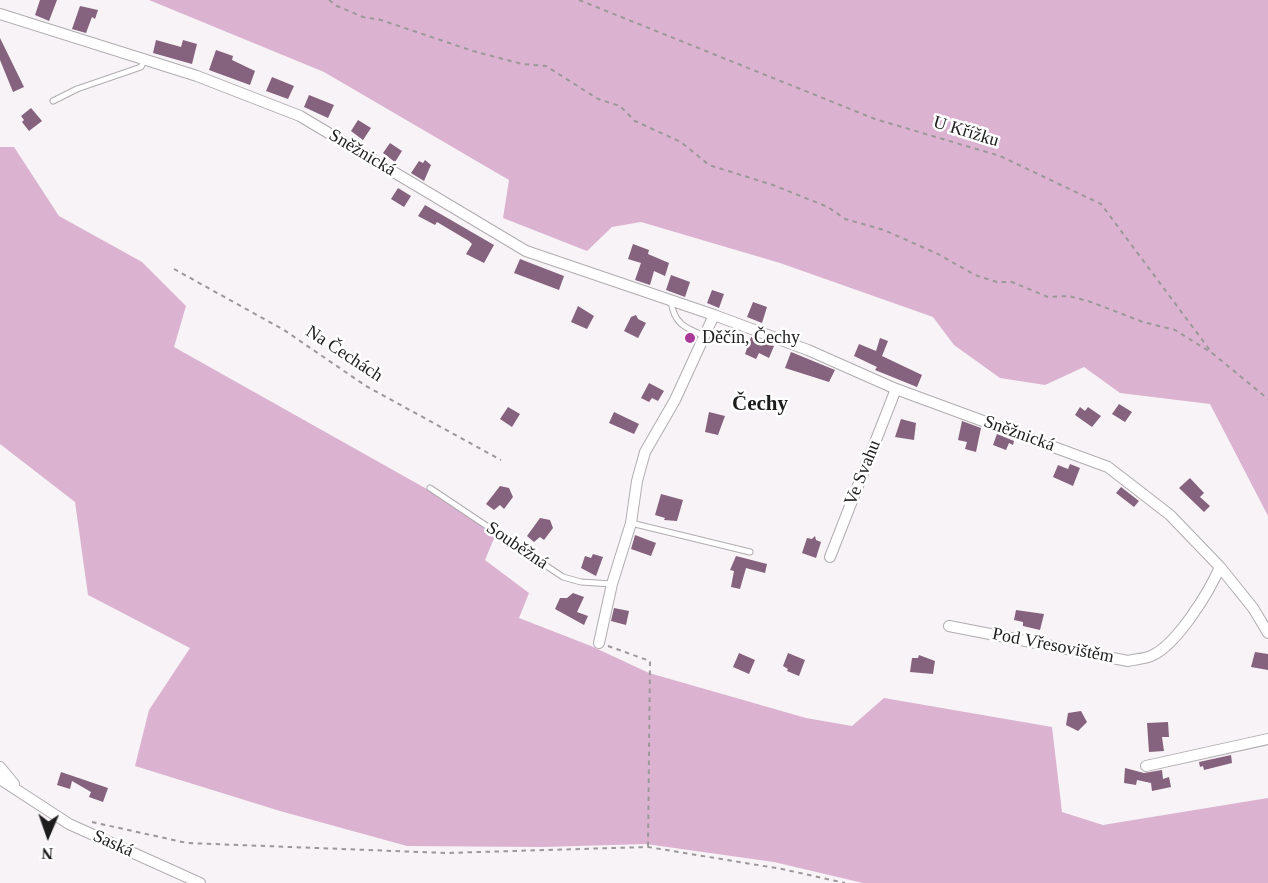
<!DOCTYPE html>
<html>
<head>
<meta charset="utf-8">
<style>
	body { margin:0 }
	#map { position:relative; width:1268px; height:883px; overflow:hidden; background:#f7f3f6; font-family:"Times New Roman",serif }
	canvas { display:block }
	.north { position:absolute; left:18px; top:805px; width:60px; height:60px; -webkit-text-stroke:4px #fff; paint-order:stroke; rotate:182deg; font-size:16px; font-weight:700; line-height:24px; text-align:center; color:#1e1d1e }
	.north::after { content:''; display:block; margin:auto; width:21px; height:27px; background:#1e1d1e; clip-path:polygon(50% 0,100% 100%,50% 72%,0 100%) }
</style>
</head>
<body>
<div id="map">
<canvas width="1268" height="883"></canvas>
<div class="north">N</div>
</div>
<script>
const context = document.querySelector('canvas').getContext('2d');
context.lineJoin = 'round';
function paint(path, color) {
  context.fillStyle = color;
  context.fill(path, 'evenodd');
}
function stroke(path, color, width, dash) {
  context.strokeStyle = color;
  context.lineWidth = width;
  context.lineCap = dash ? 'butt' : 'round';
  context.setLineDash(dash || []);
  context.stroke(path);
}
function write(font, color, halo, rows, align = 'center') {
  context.font = font + ' "Times New Roman",serif';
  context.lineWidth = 5;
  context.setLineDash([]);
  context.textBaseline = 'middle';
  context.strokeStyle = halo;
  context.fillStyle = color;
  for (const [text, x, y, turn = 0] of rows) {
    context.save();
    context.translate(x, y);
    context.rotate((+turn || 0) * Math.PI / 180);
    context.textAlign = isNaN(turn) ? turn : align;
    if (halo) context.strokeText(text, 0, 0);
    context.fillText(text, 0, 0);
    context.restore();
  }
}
paint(new Path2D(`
	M 149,0 L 1268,0 L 1268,516 L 1210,404 L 1120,393 L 1084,367 L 1045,385 L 1000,378 L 954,345 L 933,317 L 780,263 L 641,222 L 612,227 L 587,251 L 503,218 L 509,180 L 324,72 Z
	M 0,147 L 14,147 L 59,216 L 142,262 L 186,306 L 174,347 L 498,529 L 485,560 L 529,593 L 519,618 L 591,646 L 649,673 L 806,718 L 852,726 L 884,698 L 1052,727 L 1062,812 L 1103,825 L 1268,798 L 1268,883 L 863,883 L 774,862 L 646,844 L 543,847 L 407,846 L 280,811 L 135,766 L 149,710 L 190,648 L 88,595 L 75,502 L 0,444 Z`), '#dbb3d1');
paint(new Path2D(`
	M 40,0 L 57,0 L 49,21 L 35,15 Z
	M 80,6 L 98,10 L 95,19 L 92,17 L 86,33 L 72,29 Z
	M 0,38 L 24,87 L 13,92 L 0,60 Z
	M 156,40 L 181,47 L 183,40 L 197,44 L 192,64 L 153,53 Z
	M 216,50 L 233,56 L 232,60 L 255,71 L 250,85 L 209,70 Z
	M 272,77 L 294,86 L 288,99 L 266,91 Z
	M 309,95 L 334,105 L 328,118 L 304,107 Z
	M 31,108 L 42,121 L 29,131 L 22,122 L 24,120 L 21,116 Z
	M 358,120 L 371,128 L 363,140 L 351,131 Z
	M 390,143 L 402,151 L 395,162 L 383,153 Z
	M 425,160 L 431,165 L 424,181 L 411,173 L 419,161 L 423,163 Z
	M 398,188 L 411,196 L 404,207 L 391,199 Z
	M 425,205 L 494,245 L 484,263 L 466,254 L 472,244 L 469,241 L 437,222 L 435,225 L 418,216 Z
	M 633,244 L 649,250 L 648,254 L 669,263 L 665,276 L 654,271 L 650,285 L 635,280 L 641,263 L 628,259 Z
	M 520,259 L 564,276 L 559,290 L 514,273 Z
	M 671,275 L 690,282 L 685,297 L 666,290 Z
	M 712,290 L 724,294 L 719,308 L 707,303 Z
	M 753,302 L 767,307 L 762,323 L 747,317 Z
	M 578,306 L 594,316 L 587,329 L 571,322 Z
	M 636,315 L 638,319 L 646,323 L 638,338 L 624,331 L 631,317 Z
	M 751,337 L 774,346 L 769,358 L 759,353 L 756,359 L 745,354 Z
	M 880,338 L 888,341 L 882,356 L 922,375 L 917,387 L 875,370 L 877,367 L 854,356 L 859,344 L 876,351 Z
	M 791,352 L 835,370 L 829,382 L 785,368 Z
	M 649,383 L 664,391 L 658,401 L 652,398 L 649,402 L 641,398 Z
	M 1119,404 L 1132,412 L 1125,422 L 1112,414 Z
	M 508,407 L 520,414 L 512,427 L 500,419 Z
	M 1080,407 L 1085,411 L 1088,407 L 1101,416 L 1092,427 L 1075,415 Z
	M 614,412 L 639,424 L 634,434 L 609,423 Z
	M 709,412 L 725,416 L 718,435 L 705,432 Z
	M 901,419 L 916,423 L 914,440 L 895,437 Z
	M 962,421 L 981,428 L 976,452 L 965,449 L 967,442 L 958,440 Z
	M 997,434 L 1014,441 L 1013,445 L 1009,443 L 1006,450 L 993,445 Z
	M 1070,464 L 1080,468 L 1073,486 L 1053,477 L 1058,465 L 1068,469 Z
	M 1190,478 L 1204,493 L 1200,497 L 1210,506 L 1204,512 L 1179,488 Z
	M 500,486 L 509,488 L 513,497 L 504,509 L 500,505 L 494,510 L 486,504 Z
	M 1121,487 L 1139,501 L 1134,507 L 1116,493 Z
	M 661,494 L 683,500 L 677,521 L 664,520 L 665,518 L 655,515 Z
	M 540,518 L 550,520 L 553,528 L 544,540 L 540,537 L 534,542 L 527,536 Z
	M 635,535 L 656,543 L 651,556 L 631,549 Z
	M 815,536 L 816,540 L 821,542 L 816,558 L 802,553 L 807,538 L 812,539 Z
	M 593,554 L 603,557 L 596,576 L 581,568 L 585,556 L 591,558 Z
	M 736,556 L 767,564 L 765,573 L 746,568 L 740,589 L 731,587 L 734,571 L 730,570 Z
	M 573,593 L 584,597 L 577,612 L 588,616 L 584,625 L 555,609 L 560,598 L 567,598 Z
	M 614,608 L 629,611 L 626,625 L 611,621 Z
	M 1016,610 L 1044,614 L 1040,630 L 1023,626 L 1023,622 L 1014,620 Z
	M 1255,652 L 1268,654 L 1268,670 L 1251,667 Z
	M 739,653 L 755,660 L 749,674 L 733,667 Z
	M 788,653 L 805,660 L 799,676 L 787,671 L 788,669 L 783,666 Z
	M 919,655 L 935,661 L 933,674 L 910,672 L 912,658 L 918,658 Z
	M 1081,711 L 1087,722 L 1078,731 L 1066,725 L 1068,713 Z
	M 1168,722 L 1169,737 L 1162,737 L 1164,751 L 1149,752 L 1147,723 Z
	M 1231,755 L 1232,763 L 1204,770 L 1203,766 L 1200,767 L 1199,762 Z
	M 1125,768 L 1144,773 L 1162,770 L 1163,779 L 1169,777 L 1171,787 L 1152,791 L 1151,783 L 1137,780 L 1136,785 L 1124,783 Z
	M 61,772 L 108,788 L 103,802 L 89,797 L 91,792 L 72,781 L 70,789 L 57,785 Z`), '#85627d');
const lane = new Path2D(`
	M 53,101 L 77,89 L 141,67 L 144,61
	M 671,301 C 674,324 685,328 705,336
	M 430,488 L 563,577 L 581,582 L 612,584
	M 631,523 L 750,552`);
const street = new Path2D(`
	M 0,14 L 197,76 L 300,116 L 526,251 L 714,315 L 808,350 L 896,389 L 1108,467 L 1170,515 L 1220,567 L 1253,608 L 1268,633
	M 830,557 L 896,389
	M 949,626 L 1128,661 C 1135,659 1144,659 1151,656 C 1177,645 1209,592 1220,567
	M 599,643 L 612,584 L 631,523 L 637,481 L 645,452 L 675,400 L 714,315
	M 1146,766 L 1268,739
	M 0,767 L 14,784
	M 0,779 L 69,824 L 200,883`);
stroke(lane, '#b0acaf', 7);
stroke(street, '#b0acaf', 12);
stroke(new Path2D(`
	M 329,0 L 337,6 L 363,17 L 381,20 L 473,51 L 522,64 L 546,66 L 598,99 L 620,106 L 635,121 L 681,142 L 709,165 L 773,185 L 828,207 L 845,219 L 884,230 L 938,254 L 975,275 L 997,282 L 1012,282 L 1048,297 L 1069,296 L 1091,302 L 1143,322 L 1175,330 L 1212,353
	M 579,0 L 875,119 L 1000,156 L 1101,204 L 1212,353 L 1268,399
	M 174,269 L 284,330 L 366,386 L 501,460
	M 608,646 L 650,661 L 648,847
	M 92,822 L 187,843 L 446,853 L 648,847 L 782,869 L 845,883`), '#9b989a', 2, [4.5, 4.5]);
stroke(lane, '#fff', 5);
stroke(street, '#fff', 10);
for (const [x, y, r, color] of [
	[690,338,6,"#a83996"]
]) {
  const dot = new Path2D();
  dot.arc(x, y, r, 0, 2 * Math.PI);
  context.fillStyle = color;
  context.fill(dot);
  stroke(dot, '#fff', 2);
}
write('18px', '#1e1d1e', '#fff', [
	["U Křížku",966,132,17],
	["Sněžnická",362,153,31],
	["Na Čechách",344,354,33],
	["Sněžnická",1019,434,20],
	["Ve Svahu",863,473,-68],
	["Souběžná",517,546,34],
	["Pod Vřesovištěm",1053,646,11],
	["Saská",113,844,24]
]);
write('18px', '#1e1d1e', '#fff', [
	["Děčín, Čechy",702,338]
], 'left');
write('bold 21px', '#1e1d1e', '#fff', [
	["Čechy",760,405]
]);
</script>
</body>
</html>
